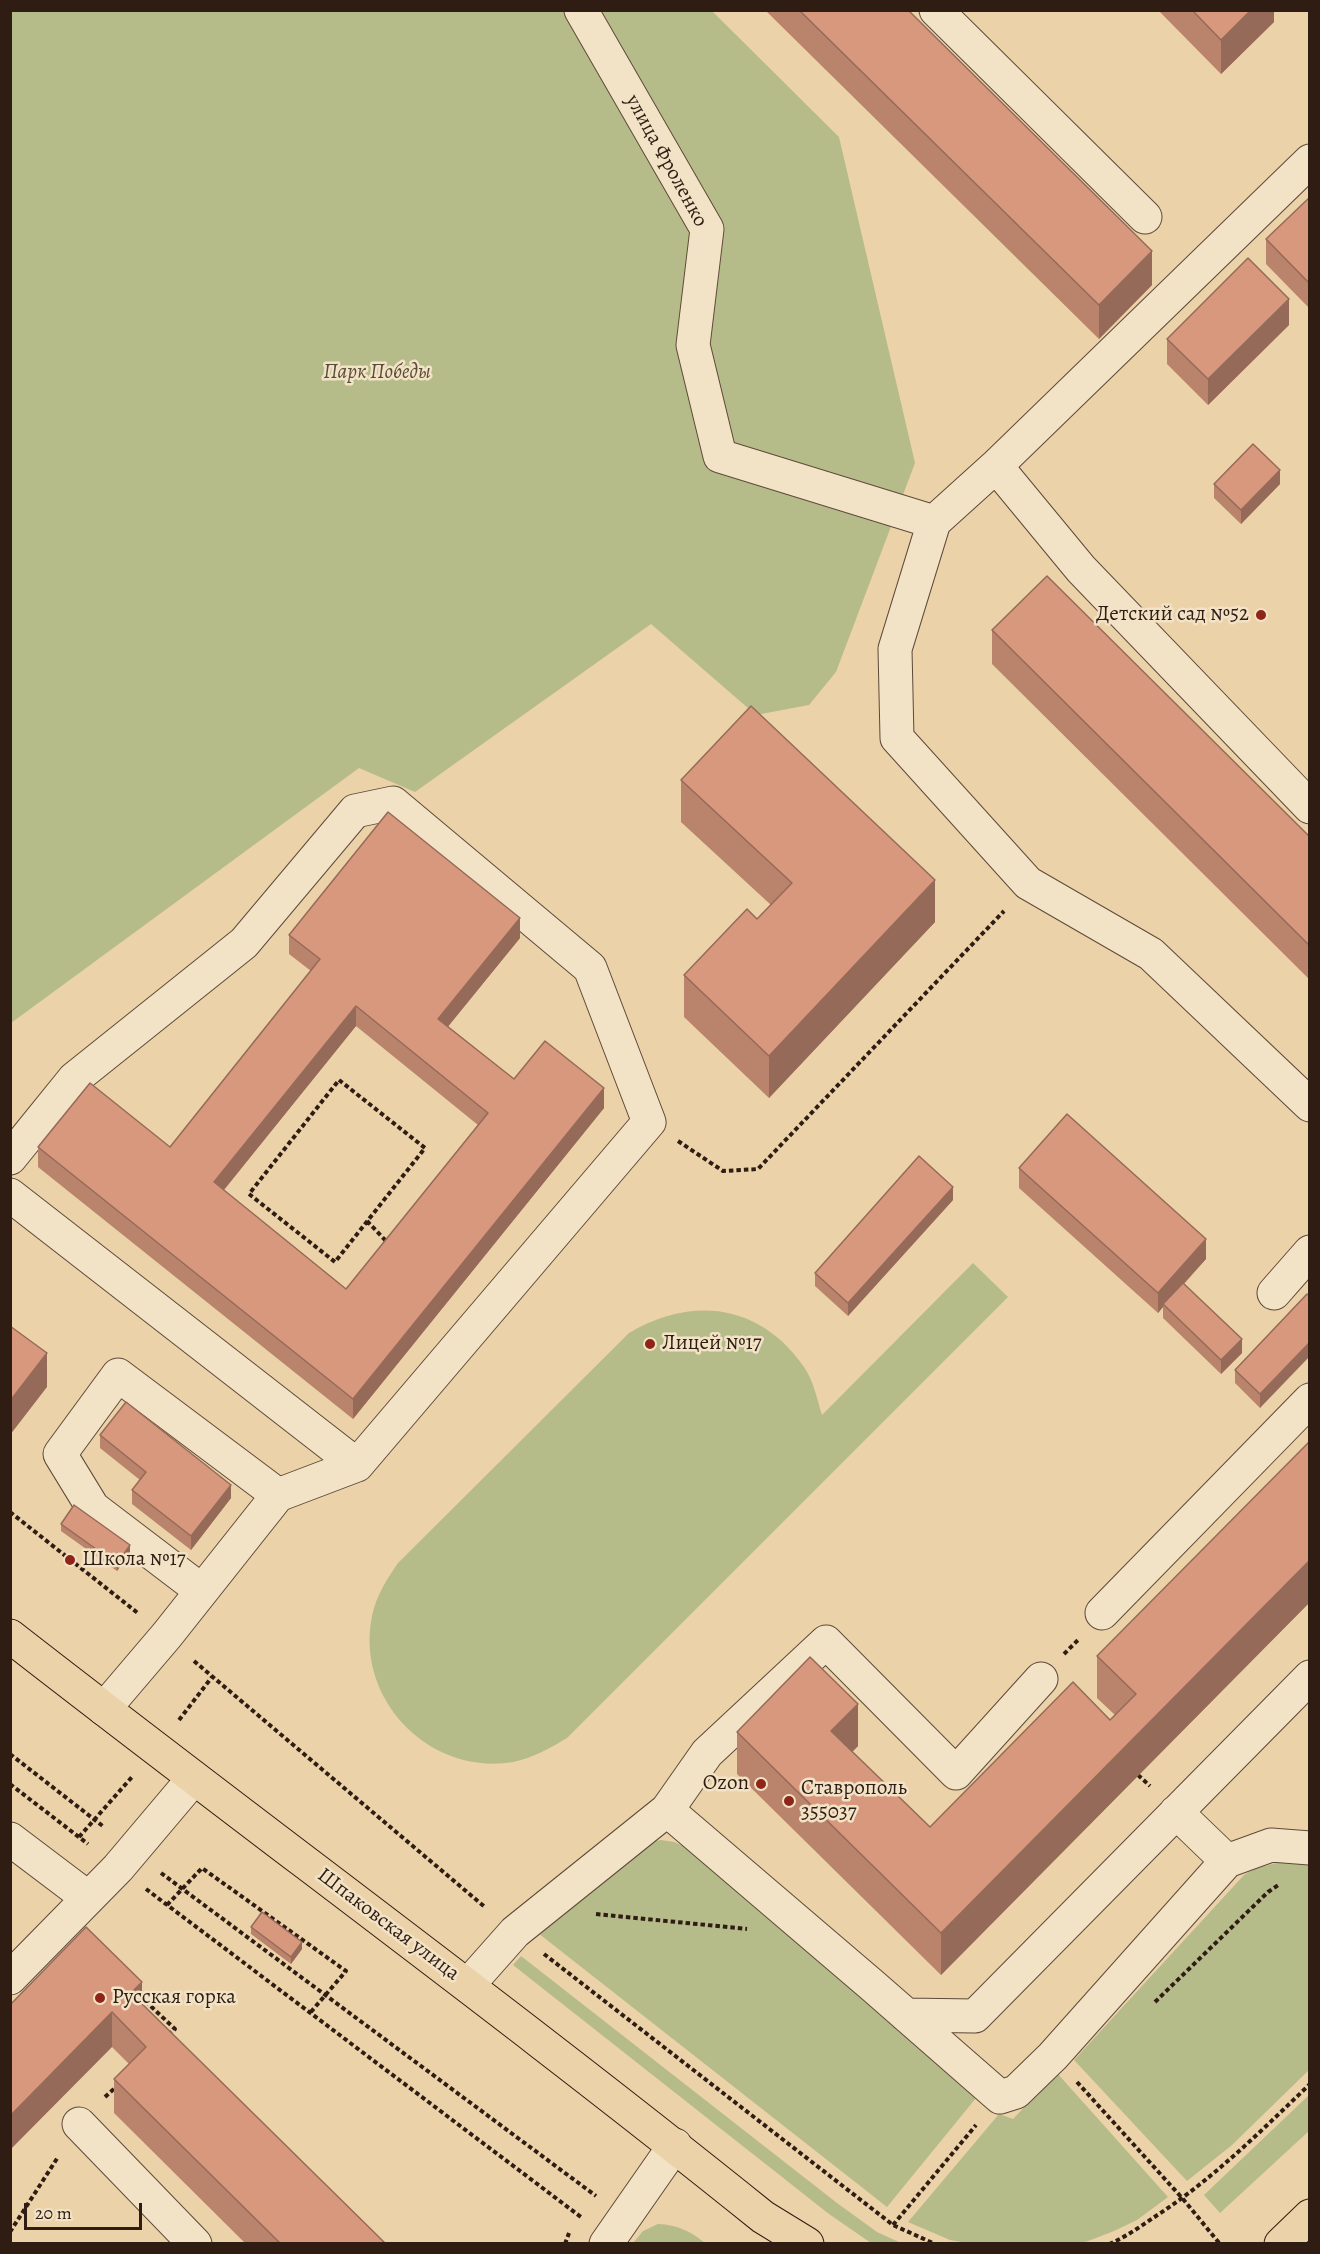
<!DOCTYPE html>
<html>
<head>
<meta charset="utf-8">
<style>
	body { margin:0 }
	#map { position:relative; width:1320px; height:2254px; overflow:hidden; background:#ebd2a8; font-family:Alegreya,serif }
	canvas { display:block }
	.frame { position:absolute; inset:0; border:12px solid #2f1d14; pointer-events:none }
	.scale { position:absolute; left:24px; top:2203px; width:118px; height:27px; box-sizing:border-box; border:3px solid #2f1d14; border-top:0; padding-left:8px; font-size:18px; line-height:21px; white-space:nowrap; color:#2f1d14; -webkit-text-stroke:4px #f2e2c6; paint-order:stroke }
</style>
</head>
<body>
<div id="map">
<canvas width="1320" height="2254"></canvas>
<div class="frame"></div>
<div class="scale">20 m</div>
</div>
<script>
const context = document.querySelector('canvas').getContext('2d');
context.lineJoin = 'round';
function paint(path, color) {
  context.fillStyle = color;
  context.fill(path, 'evenodd');
}
function stroke(path, color, width, dash) {
  context.strokeStyle = color;
  context.lineWidth = width;
  context.lineCap = dash ? 'butt' : 'round';
  context.setLineDash(dash || []);
  context.stroke(path);
}
function write(font, color, halo, rows, align = 'center') {
  context.font = font + ' Alegreya,serif';
  context.lineWidth = 5;
  context.setLineDash([]);
  context.textBaseline = 'middle';
  context.strokeStyle = halo;
  context.fillStyle = color;
  for (const [text, x, y, turn = 0] of rows) {
    context.save();
    context.translate(x, y);
    context.rotate((+turn || 0) * Math.PI / 180);
    context.textAlign = isNaN(turn) ? turn : align;
    if (halo) context.strokeText(text, 0, 0);
    context.fillText(text, 0, 0);
    context.restore();
  }
}
paint(new Path2D(`
	M 11,11 L 712,11 L 839,137 L 915,463 L 836,672 L 809,705 L 756,715 L 651,624 L 415,792 L 359,768 L 11,1023 Z
	M 973,1263 L 1008,1297 L 567,1738 C 550,1748 533,1758 513,1762 C 429,1776 355,1699 372,1616 C 376,1596 387,1579 398,1563 L 629,1333 C 692,1295 761,1304 804,1367 C 814,1382 817,1399 822,1415 Z
	M 661,1840 L 674,1842 L 695,1851 L 976,2098 L 887,2207 L 538,1933 L 651,1842 Z
	M 1280,1862 L 1309,1863 L 1309,2070 L 1232,2145 L 1187,2181 L 1074,2060 L 1244,1875 L 1254,1869 Z
	M 521,1956 L 837,2203 L 877,2232 L 901,2243 L 871,2243 L 829,2214 L 513,1965 Z
	M 1057,2073 L 1168,2197 L 1137,2220 L 1114,2231 L 1083,2243 L 967,2243 L 950,2240 L 908,2222 L 999,2114 L 1013,2119 Z
	M 1309,2095 L 1309,2131 L 1220,2213 L 1204,2195 Z
	M 658,2224 C 678,2225 690,2231 705,2243 L 633,2243 L 643,2231 Z`), '#b6bc89');
const minor = new Path2D(`
	M 581,10 L 707,229 L 693,345 L 720,456 L 934,522
	M 936,10 L 1145,217
	M 1310,161 L 996,466 L 934,522 L 895,649 L 897,738 L 1028,883 L 1151,954 L 1310,1105
	M 996,466 L 1081,569 L 1310,807
	M 10,1158 L 74,1079 L 244,943 L 355,811 L 393,803 L 590,968 L 649,1122 L 357,1465 L 278,1495
	M 10,1195 L 357,1465
	M 1274,1293 L 1310,1252
	M 1102,1613 L 1310,1400
	M 104,1709 L 167,1635 L 278,1495 L 118,1375 L 60,1454 L 93,1508 L 202,1591
	M 667,1810 L 873,1986 L 1000,2097 L 1016,2092 L 1053,2056 L 1227,1861 L 1271,1845 L 1310,1848
	M 1176,1812 L 1227,1861
	M 10,1839 L 88,1898
	M 10,1978 L 118,1868 L 194,1778
	M 468,1985 L 515,1932 L 667,1810 L 707,1753 L 826,1642 L 956,1773 L 1041,1679
	M 906,2015 L 975,2016 L 1310,1677
	M 79,2124 L 195,2244
	M 606,2244 L 675,2145`);
const major = new Path2D(`
	M 10,1636 C 260,1831 516,2018 763,2217 L 807,2244
	M 1281,2244 L 1310,2216`);
stroke(minor, '#5e4a39', 35);
stroke(major, '#2f1d14', 35);
stroke(new Path2D(`
	M 339,1080 L 425,1148 L 335,1262 L 249,1194 Z
	M 678,1141 L 723,1171 L 758,1169 L 1004,911
	M 367,1221 L 387,1242
	M 10,1512 L 139,1614
	M 1064,1654 L 1078,1640
	M 194,1661 L 486,1908
	M 179,1720 L 212,1677
	M 10,1754 L 104,1827
	M 1138,1775 L 1150,1786
	M 10,1784 L 88,1844
	M 79,1837 L 132,1777
	M 161,1873 L 596,2196
	M 146,1889 L 581,2217
	M 167,1905 L 202,1868 L 346,1971 L 310,2013
	M 596,1914 L 747,1929
	M 544,1954 L 893,2225 L 935,2244
	M 140,1996 L 175,2029 L 169,2034
	M 1155,2002 L 1268,1892 L 1280,1884
	M 1077,2082 L 1183,2199 L 1220,2244
	M 105,2097 L 117,2086
	M 893,2225 L 976,2125
	M 10,2232 L 58,2157
	M 565,2244 L 569,2233
	M 1109,2244 C 1126,2237 1141,2226 1156,2216 C 1213,2179 1261,2131 1310,2084`), '#2f1d14', 4, [4.5, 3]);
stroke(minor, '#f2e2c6', 33);
stroke(major, '#ebd2a8', 33);
paint(new Path2D(`
	M 765,10 L 908,10 L 1152,285 L 1099,339 Z
	M 1158,10 L 1274,10 L 1274,22 L 1221,74 Z
	M 1310,197 L 1310,309 L 1266,264 L 1266,239 Z
	M 1289,325 L 1208,405 L 1167,364 L 1167,339 Z
	M 1214,484 L 1280,484 L 1241,524 L 1214,498 Z
	M 992,630 L 1310,837 L 1310,980 L 992,664 Z
	M 681,780 L 935,922 L 769,1098 L 684,1017 L 684,975 L 757,919 L 771,905 L 681,822 Z
	M 289,935 L 520,938 L 448,1026 L 514,1079 L 604,1108 L 353,1419 L 38,1167 L 38,1147 L 170,1147 L 311,971 L 289,954 ZM 356,1026 L 478,1125 L 346,1289 L 224,1190 Z
	M 1019,1168 L 1206,1259 L 1184,1284 L 1242,1353 L 1221,1374 L 1163,1318 L 1163,1307 L 1158,1313 L 1019,1188 Z
	M 953,1200 L 848,1316 L 815,1286 L 815,1273 Z
	M 1307,1294 L 1260,1408 L 1235,1383 L 1235,1370 Z
	M 100,1435 L 231,1498 L 191,1550 L 132,1504 L 132,1490 L 140,1480 L 100,1448 Z
	M 1310,1441 L 1310,1602 L 941,1975 L 737,1774 L 737,1732 L 858,1746 L 852,1752 L 930,1827 L 1110,1720 L 1115,1715 L 1097,1698 L 1097,1656 Z
	M 61,1524 L 130,1552 L 117,1571 L 61,1531 Z
	M 251,1927 L 302,1949 L 291,1964 L 251,1934 Z
	M 142,2004 L 386,2244 L 246,2244 L 114,2113 L 114,2079 L 129,2064 L 112,2047 L 10,2005 Z`), '#b9836c');
paint(new Path2D(`
	M 1251,10 L 1274,10 L 1274,22 L 1221,74 L 1221,40 Z
	M 1152,251 L 1152,285 L 1099,339 L 1099,305 Z
	M 1289,299 L 1289,325 L 1208,405 L 1208,379 Z
	M 1280,470 L 1280,484 L 1241,524 L 1241,510 Z
	M 935,880 L 935,922 L 769,1098 L 769,1056 Z
	M 520,918 L 520,938 L 438,1039 L 438,1019 Z
	M 356,1006 L 356,1026 L 214,1202 L 214,1182 Z
	M 604,1088 L 604,1108 L 353,1419 L 353,1399 Z
	M 953,1187 L 953,1200 L 848,1316 L 848,1303 Z
	M 1206,1239 L 1206,1259 L 1164,1305 L 1163,1304 L 1163,1307 L 1158,1313 L 1158,1293 Z
	M 1242,1339 L 1242,1353 L 1221,1374 L 1221,1360 Z
	M 1310,1342 L 1310,1356 L 1260,1408 L 1260,1394 Z
	M 47,1353 L 47,1387 L 10,1435 L 10,1401 Z
	M 231,1485 L 231,1498 L 191,1550 L 191,1536 Z
	M 130,1545 L 130,1552 L 117,1571 L 117,1564 Z
	M 1310,1560 L 1310,1602 L 941,1975 L 941,1933 Z
	M 858,1704 L 858,1746 L 831,1773 L 831,1731 Z
	M 12,1852 L 12,1886 L 10,1887 L 10,1853 Z
	M 302,1942 L 302,1949 L 291,1964 L 291,1957 Z
	M 142,1982 L 142,2016 L 131,1993 Z
	M 112,2012 L 112,2047 L 10,2150 L 10,2116 Z`), '#966a58');
const building = new Path2D(`
	M 799,10 L 908,10 L 1152,251 L 1099,305 Z
	M 1192,10 L 1251,10 L 1221,40 Z
	M 1310,197 L 1310,284 L 1266,239 Z
	M 1248,258 L 1289,299 L 1208,379 L 1167,339 Z
	M 1253,444 L 1280,470 L 1241,510 L 1214,484 Z
	M 1047,576 L 1310,837 L 1310,946 L 992,630 Z
	M 751,706 L 935,880 L 769,1056 L 684,975 L 747,909 L 757,919 L 792,883 L 681,780 Z
	M 388,812 L 520,918 L 438,1019 L 514,1079 L 545,1041 L 604,1088 L 353,1399 L 38,1147 L 90,1083 L 170,1147 L 320,959 L 289,935 ZM 356,1006 L 488,1113 L 346,1289 L 214,1182 Z
	M 1067,1114 L 1206,1239 L 1158,1293 L 1019,1168 Z
	M 919,1156 L 953,1187 L 848,1303 L 815,1273 Z
	M 1183,1283 L 1242,1339 L 1221,1360 L 1163,1304 Z
	M 1307,1294 L 1310,1296 L 1310,1342 L 1260,1394 L 1235,1370 Z
	M 10,1326 L 47,1353 L 10,1401 Z
	M 126,1402 L 231,1485 L 191,1536 L 132,1490 L 146,1472 L 100,1435 Z
	M 1310,1441 L 1310,1560 L 941,1933 L 737,1732 L 810,1657 L 858,1704 L 831,1731 L 930,1827 L 1073,1682 L 1110,1720 L 1136,1694 L 1097,1656 Z
	M 74,1505 L 130,1545 L 117,1564 L 61,1524 Z
	M 262,1912 L 302,1942 L 291,1957 L 251,1927 Z
	M 86,1927 L 142,1982 L 131,1993 L 386,2244 L 281,2244 L 114,2079 L 146,2047 L 112,2012 L 10,2116 L 10,2005 Z`);
paint(building, '#d7987e');
stroke(building, '#966a58', 1.5);
for (const [x, y, r, color] of [
	[1261,615,6,"#8f2418"],
	[650,1344,6,"#8f2418"],
	[70,1560,6,"#8f2418"],
	[761,1784,6,"#8f2418"],
	[789,1801,6,"#8f2418"],
	[100,1998,6,"#8f2418"]
]) {
  const dot = new Path2D();
  dot.arc(x, y, r, 0, 2 * Math.PI);
  context.fillStyle = color;
  context.fill(dot);
  stroke(dot, '#f2e2c6', 2);
}
write('21px', '#2f1d14', '#f2e2c6', [
	["улица Фроленко",666,161,61],
	["Шпаковская улица",388,1925,37]
]);
write('italic 21px', '#584d37', '#f2e2c6', [
	["Парк Победы",377,373]
]);
write('21px', '#2f1d14', '#f2e2c6', [
	["Детский сад №52",1249,615,"right"],
	["Лицей №17",662,1344],
	["Школа №17",82,1560],
	["Ozon",749,1784,"right"],
	["Ставрополь",801,1789],
	["355037",801,1813],
	["Русская горка",112,1998]
], 'left');
</script>
</body>
</html>
